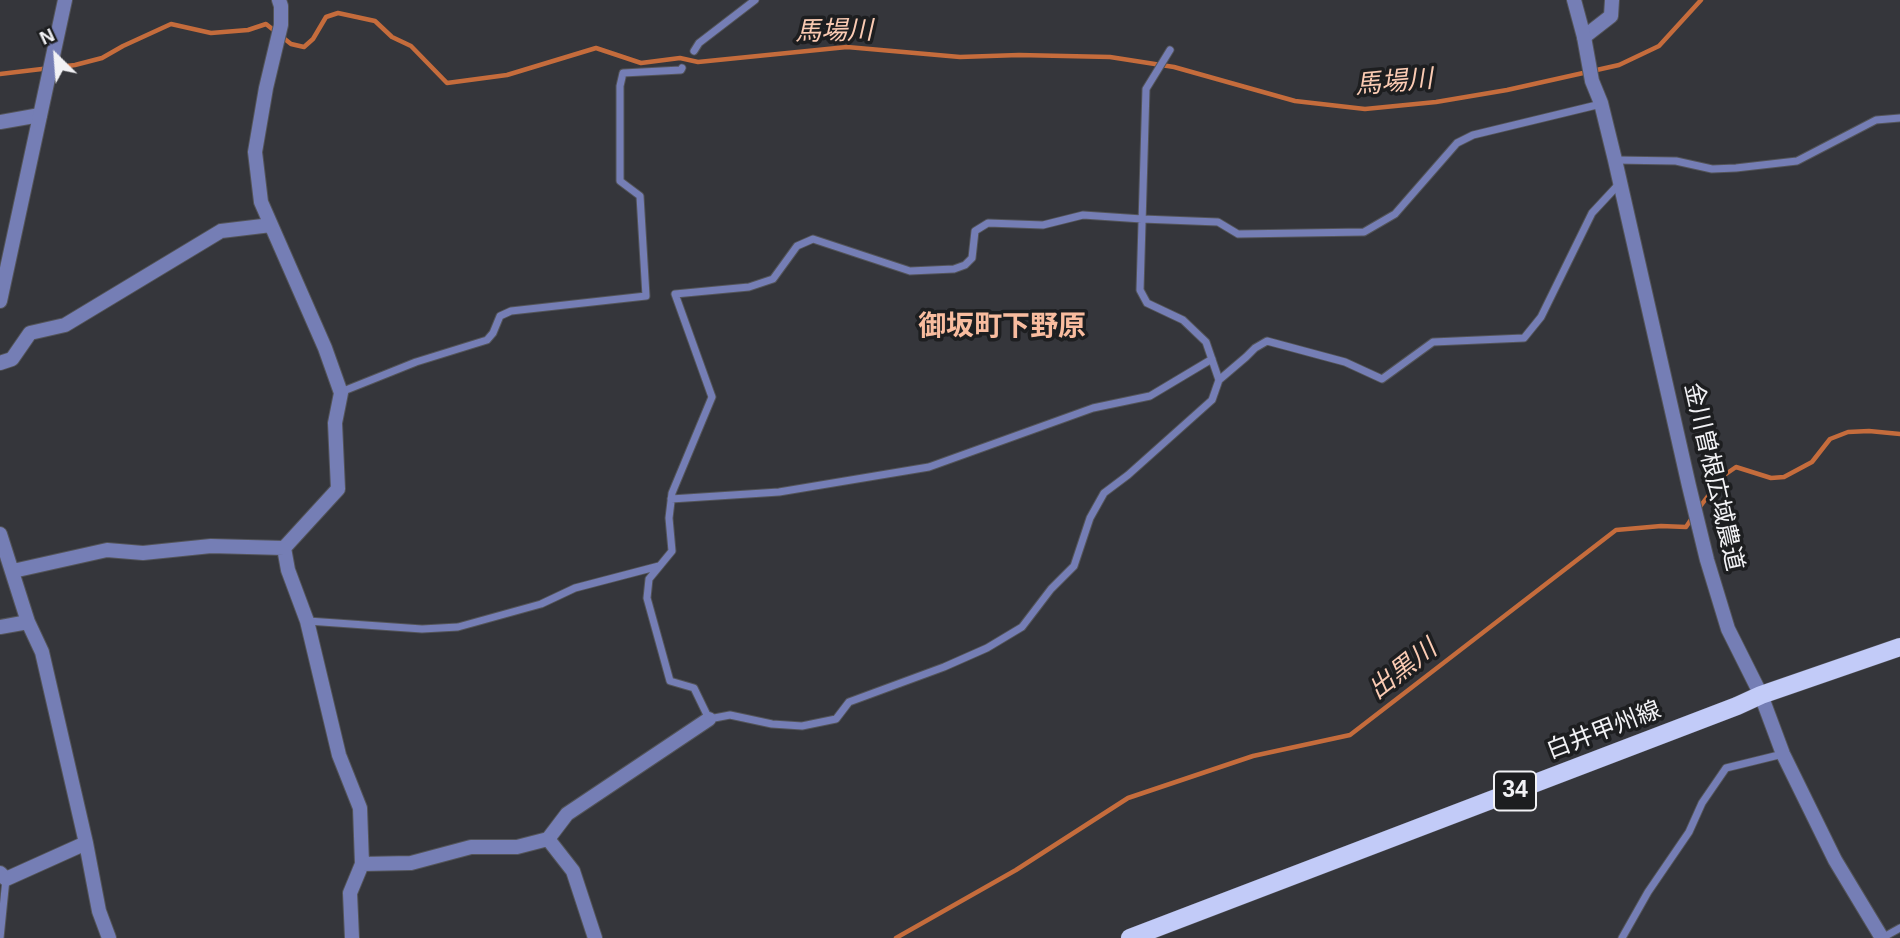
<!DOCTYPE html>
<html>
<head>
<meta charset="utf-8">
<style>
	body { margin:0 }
	#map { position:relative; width:1900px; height:938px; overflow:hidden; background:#35363b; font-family:Helvetica,sans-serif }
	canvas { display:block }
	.north { position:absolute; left:21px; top:21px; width:70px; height:70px; -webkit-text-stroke:5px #1d1e20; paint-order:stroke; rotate:335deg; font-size:19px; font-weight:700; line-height:28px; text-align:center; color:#f2f2f5 }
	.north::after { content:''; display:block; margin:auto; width:24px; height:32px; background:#f2f2f5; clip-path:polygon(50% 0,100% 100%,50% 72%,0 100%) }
</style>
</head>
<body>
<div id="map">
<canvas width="1900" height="938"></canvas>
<div class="north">N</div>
</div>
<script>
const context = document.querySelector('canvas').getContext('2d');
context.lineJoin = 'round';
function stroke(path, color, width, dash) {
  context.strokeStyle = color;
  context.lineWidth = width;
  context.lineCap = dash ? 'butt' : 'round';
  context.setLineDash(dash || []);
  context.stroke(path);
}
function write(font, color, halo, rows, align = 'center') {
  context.font = font + ' Helvetica,"Noto Sans JP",sans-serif';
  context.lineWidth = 7;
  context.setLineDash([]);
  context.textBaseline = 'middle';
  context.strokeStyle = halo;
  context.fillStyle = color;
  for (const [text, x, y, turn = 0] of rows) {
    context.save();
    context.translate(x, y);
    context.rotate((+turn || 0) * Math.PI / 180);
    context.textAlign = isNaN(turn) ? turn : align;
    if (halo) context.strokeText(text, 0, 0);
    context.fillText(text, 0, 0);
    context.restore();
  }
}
stroke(new Path2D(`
	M 0,74 L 75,65 L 102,58 L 123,46 L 171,24 L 211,33 L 248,30 L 266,24 L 291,44 L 304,47 L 313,39 L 326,17 L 338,13 L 375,21 L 392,37 L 411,46 L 447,83 L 507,75 L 596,48 L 641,63 L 680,58 L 698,62 L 847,47 L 960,57 L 1019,55 L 1110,57 L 1174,67 L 1295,101 L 1365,109 L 1436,102 L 1507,90 L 1619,65 L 1659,46 L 1701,0
	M 1699,508 L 1723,476 L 1736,467 L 1771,478 L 1784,477 L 1812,462 L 1830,439 L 1848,432 L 1869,431 L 1900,434
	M 896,938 L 1016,870 L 1128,798 L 1253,756 L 1350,735 L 1616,530 L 1661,526 L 1686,527 L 1692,518`), '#c56c3c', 4.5);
const service = new Path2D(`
	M 1170,50 L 1146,89 L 1140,290 L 1147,303 L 1183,320 L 1206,342 L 1219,380
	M 694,51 L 699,43 L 755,0
	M 1601,104 L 1473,135 L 1457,143 L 1395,214 L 1364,232 L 1238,234 L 1218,222 L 1142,219 L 1083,215 L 1043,225 L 988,223 L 975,231 L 972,258 L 965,265 L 954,269 L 910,271 L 813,239 L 797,246 L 773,279 L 749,287 L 675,294 L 712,397 L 672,493 L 669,518 L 672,551 L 649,579 L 647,598 L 670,681 L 694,688 L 709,719 L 730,715 L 772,724 L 802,726 L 836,719 L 849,702 L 944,667 L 987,648 L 1022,627 L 1051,589 L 1074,566 L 1090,518 L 1104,493 L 1128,475 L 1212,400 L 1219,380 L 1246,357 L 1255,348 L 1267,341 L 1345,362 L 1382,379 L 1433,342 L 1524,338 L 1541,317 L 1592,213 L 1619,184
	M 1615,160 L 1676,161 L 1712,169 L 1736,168 L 1797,161 L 1876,120 L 1900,118
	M 341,392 L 416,362 L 487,340 L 493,333 L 500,316 L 511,311 L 646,296 L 640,196 L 620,181 L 620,86 L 623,73 L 681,70 L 682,68
	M 671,499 L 779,492 L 929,467 L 1093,408 L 1150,396 L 1212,359
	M 308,621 L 422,629 L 458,627 L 541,604 L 575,588 L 659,566
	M 0,938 L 6,879
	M 1622,938 L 1648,892 L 1689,832 L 1702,803 L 1726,768 L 1783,754
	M 1882,938 L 1900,928`);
const minor = new Path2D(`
	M 1584,37 L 1611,16 L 1612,0
	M 0,122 L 40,115
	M 0,363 L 12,359 L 30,333 L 65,325 L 221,231 L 271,225
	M 0,534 L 28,622 L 42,652 L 86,843 L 99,911 L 109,938
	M 284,548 L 288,570 L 307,621 L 339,755 L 360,808 L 362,864 L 350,893 L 352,938
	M 13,571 L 107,550 L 143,553 L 211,546 L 284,548 L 338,489 L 335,423 L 341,393 L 325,348 L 261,202 L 255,152 L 266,88 L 281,25 L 281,6 L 279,0
	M 0,627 L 28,622
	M 548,839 L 573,871 L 595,938
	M 362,864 L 411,863 L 471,847 L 517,847 L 548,839 L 567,814 L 709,719
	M 0,873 L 6,879 L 86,843`);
const tertiary = new Path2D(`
	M 1574,0 L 1584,37 L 1592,81 L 1601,103 L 1615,160 L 1689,486 L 1707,560 L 1728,629 L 1761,695 L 1783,754 L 1835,860 L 1882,938
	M 0,301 L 65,0`);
const primary = new Path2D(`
	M 1130,938 L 1737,706 L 1761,695 L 1900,647`);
stroke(service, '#535459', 9);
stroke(minor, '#535459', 16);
stroke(tertiary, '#535459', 16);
stroke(primary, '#535459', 19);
stroke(service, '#757eb5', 7);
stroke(minor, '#757eb5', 14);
stroke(tertiary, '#757eb5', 14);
stroke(primary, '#c2cbf8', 18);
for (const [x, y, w] of [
	[1515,791,42]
]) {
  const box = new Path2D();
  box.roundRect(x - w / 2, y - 19.5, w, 39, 5);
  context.fillStyle = '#1d1e20';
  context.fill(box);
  stroke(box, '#f2f2f5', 2);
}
write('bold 23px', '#f2f2f5', null, [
	["34",1515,791]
]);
write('24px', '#f2f2f5', '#1d1e20', [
	["金川曽根広域農道",1713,477,77],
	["白井甲州線",1604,731,-21]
]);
write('italic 26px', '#fbcbb3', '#1d1e20', [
	["馬場川",834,32,-1],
	["馬場川",1394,83,-5],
	["出黒川",1403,670,-38]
]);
write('bold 28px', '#f8bc9f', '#1d1e20', [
	["御坂町下野原",1002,327]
]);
</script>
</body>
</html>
